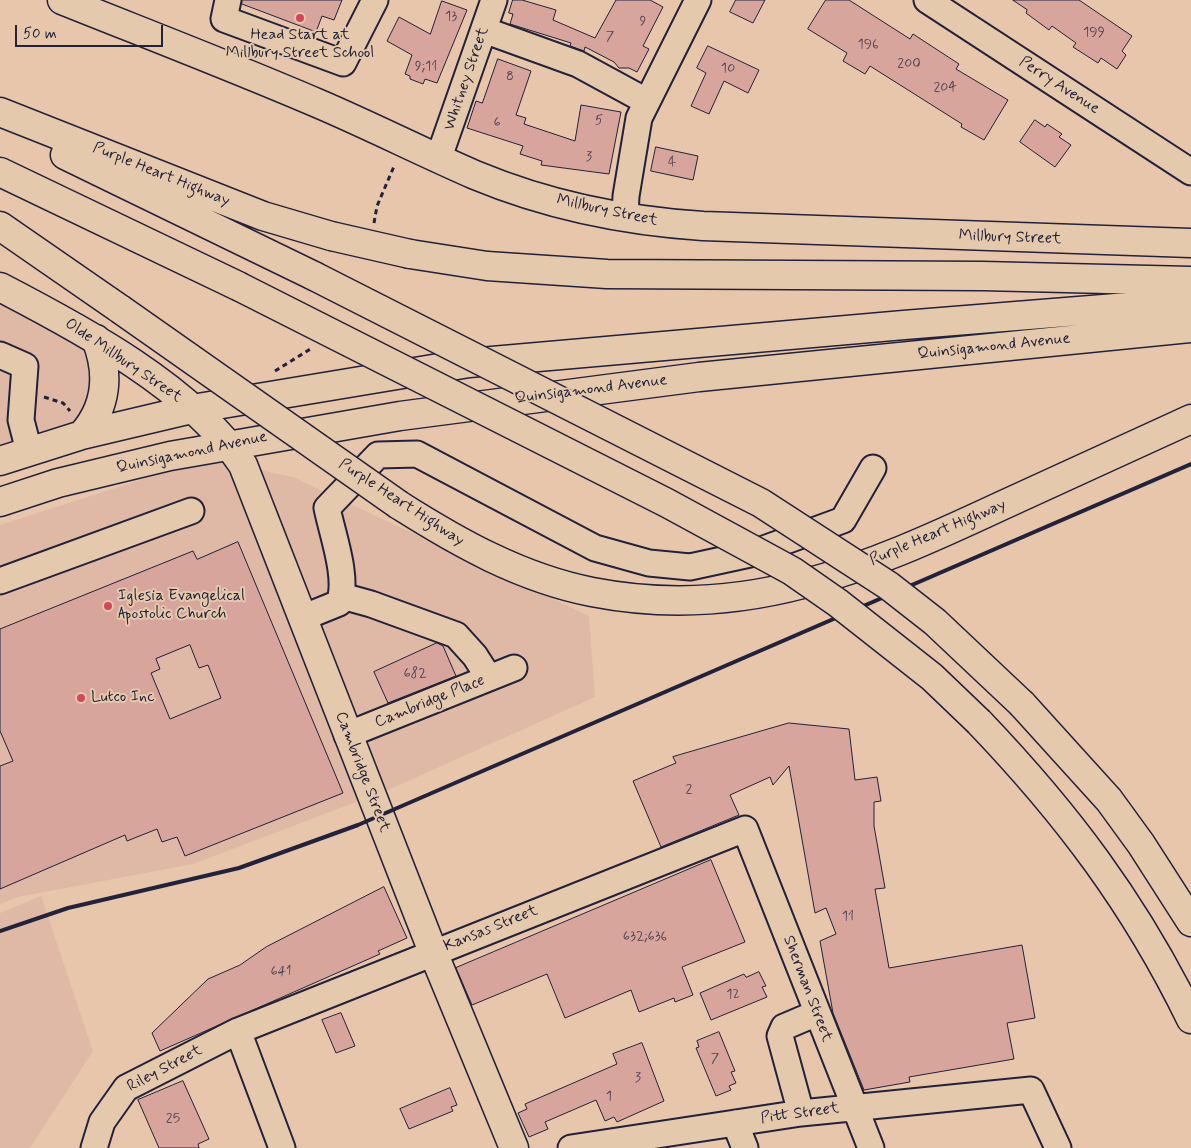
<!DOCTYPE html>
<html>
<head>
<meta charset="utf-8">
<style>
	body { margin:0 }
	#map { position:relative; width:1191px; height:1148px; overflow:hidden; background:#e8c6ac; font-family:Mynerve,sans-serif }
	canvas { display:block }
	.scale { position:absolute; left:15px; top:25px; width:148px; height:22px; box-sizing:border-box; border:2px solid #22223b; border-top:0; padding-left:6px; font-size:15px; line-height:18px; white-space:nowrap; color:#22223b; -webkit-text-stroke:4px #e5c9ac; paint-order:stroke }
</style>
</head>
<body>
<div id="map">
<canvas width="1191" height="1148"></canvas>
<div class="scale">50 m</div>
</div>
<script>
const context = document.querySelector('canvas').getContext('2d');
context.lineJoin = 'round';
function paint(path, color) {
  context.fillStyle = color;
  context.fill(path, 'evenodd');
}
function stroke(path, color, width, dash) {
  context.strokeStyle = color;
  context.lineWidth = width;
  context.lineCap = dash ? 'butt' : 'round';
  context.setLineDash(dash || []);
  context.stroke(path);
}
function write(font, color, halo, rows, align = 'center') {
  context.font = font + ' Mynerve,sans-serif';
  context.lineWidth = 4;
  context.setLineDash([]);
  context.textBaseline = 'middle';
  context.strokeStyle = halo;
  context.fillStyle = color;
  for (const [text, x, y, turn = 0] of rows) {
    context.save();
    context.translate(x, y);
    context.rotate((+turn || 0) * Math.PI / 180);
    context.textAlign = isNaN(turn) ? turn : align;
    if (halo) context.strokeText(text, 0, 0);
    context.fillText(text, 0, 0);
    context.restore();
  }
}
paint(new Path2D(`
	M 0,299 L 91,347 L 98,401 L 83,427 L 0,454 Z
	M 206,459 L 293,477 L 589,616 L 595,697 L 388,790 L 193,864 L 18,897 L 0,904 L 0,525 Z
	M 41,896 L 93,1051 L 30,1148 L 0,1148 L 0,913 Z`), '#dfb9a5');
const building = new Path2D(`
	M 242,0 L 342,0 L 334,20 L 322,16 L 316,32 L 242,4 Z
	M 513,0 L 522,0 L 556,10 L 553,20 L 595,38 L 616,0 L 650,0 L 663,7 L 643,46 L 649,49 L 637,72 L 629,68 L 619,68 L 614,62 L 589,49 L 585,47 L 584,51 L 570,46 L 571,43 L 510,24 L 513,14 L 509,13 Z
	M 736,0 L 765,0 L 753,23 L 730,12 Z
	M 826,0 L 849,0 L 910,39 L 913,34 L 959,64 L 956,69 L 1008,100 L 984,140 L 961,127 L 962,124 L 870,66 L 865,74 L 843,61 L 847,53 L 808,29 Z
	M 1013,0 L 1079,0 L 1132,36 L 1122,51 L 1126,55 L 1117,69 L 1101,58 L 1098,63 L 1073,47 L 1076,43 L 1052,26 L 1049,30 L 1026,13 L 1027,10 Z
	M 442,1 L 467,10 L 437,83 L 425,79 L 423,84 L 410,79 L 410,76 L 405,74 L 412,55 L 387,41 L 399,17 L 430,34 Z
	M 708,46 L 759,70 L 748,93 L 724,81 L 709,114 L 691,106 L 706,73 L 697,68 Z
	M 498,59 L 531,71 L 516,115 L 526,118 L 524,124 L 575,141 L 581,105 L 621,112 L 609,174 L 541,165 L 542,161 L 520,154 L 523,146 L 467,128 L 476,101 L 482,103 Z
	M 1035,120 L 1045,127 L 1047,124 L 1062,134 L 1059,137 L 1071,145 L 1055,167 L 1020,142 Z
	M 656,147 L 698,156 L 693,180 L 651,171 Z
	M 238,542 L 343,793 L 185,856 L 177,837 L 162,842 L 157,829 L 127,841 L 125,835 L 0,889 L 0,766 L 13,761 L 0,731 L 0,629 L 193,551 L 197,559 ZM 190,645 L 199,668 L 208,665 L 221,698 L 170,719 L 151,673 L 160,669 L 156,659 Z
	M 437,643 L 443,646 L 456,676 L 388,703 L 374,672 Z
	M 789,723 L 849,729 L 855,780 L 877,777 L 881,801 L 874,802 L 874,826 L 885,888 L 875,889 L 889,968 L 1022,945 L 1035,1018 L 1007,1023 L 1014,1059 L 909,1077 L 910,1082 L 864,1090 L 833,1013 L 820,941 L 836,934 L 826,908 L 815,913 L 789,766 L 773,785 L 770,777 L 730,795 L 739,815 L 661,847 L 633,781 L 676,763 L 673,757 Z
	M 711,860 L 745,942 L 682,967 L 693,995 L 675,1002 L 674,998 L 639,1012 L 631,990 L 565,1018 L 547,974 L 472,1005 L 456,968 Z
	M 384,887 L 407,938 L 378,951 L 380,954 L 160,1051 L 152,1033 L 208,979 L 240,965 L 266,947 Z
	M 759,972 L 766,986 L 762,987 L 767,997 L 711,1020 L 700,993 L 744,974 L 746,977 Z
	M 341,1013 L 355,1046 L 336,1053 L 322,1020 Z
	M 719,1032 L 735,1071 L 731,1072 L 736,1083 L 729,1086 L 731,1090 L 716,1096 L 696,1048 L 699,1047 L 697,1041 Z
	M 642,1043 L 664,1101 L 617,1122 L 614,1117 L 605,1121 L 596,1100 L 545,1122 L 548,1129 L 529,1137 L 518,1113 L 527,1109 L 525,1104 L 617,1064 L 613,1054 Z
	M 183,1081 L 209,1139 L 198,1144 L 199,1148 L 159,1148 L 138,1100 Z
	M 450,1088 L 457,1105 L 451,1107 L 453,1111 L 409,1129 L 400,1109 Z`);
paint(building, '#d7a59c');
stroke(building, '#22223b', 1);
const minor = new Path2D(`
	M 228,0 L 224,19 L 343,63 L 375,0
	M 927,0 L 1191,172
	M 484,30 L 578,64 L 646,101
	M 439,157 L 494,0
	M 625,217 L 626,196 L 639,118 L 698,0
	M 0,355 L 25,366 L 21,420 L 29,451
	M 0,581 L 191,511
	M 342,596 L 371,604 L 456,635 L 475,656 L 489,678
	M 302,618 L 339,603 C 349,579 332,533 327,508 L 378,455 L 417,454 L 595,548 L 649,563 L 690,567 L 750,554 L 843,520 L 873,468
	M 347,735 L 514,668
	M 238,1031 L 282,1148
	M 801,1113 L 780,1036 L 784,1027 L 817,1013
	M 735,1123 L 745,1148
	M 94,1148 L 102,1122 L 126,1088 L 238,1031 L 745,829 L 871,1148
	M 571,1148 L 801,1113 L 1031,1090 L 1058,1148`);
const major = new Path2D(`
	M 62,0 C 147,34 233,67 317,103 C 371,126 422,152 475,175 C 547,205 626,221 703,226 L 1191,243
	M 0,287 C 81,329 192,388 243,465 L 433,952 L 514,1148
	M 82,435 C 107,407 110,374 96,339
	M 0,461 L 82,435 L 192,409 L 469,363 L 904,325 L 1191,302
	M 0,502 L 58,483 L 170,456 L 400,416 L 699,377 L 1191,328`);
const highway = new Path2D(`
	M 0,112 L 263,216 L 331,236
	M 65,155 L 314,276
	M 0,172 L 238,286
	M 0,226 L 120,309
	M 410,254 L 487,266 L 607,274 L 982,276 L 1191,281
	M 399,505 C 459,543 521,578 592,592 C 745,622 866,569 1001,506 C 1064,477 1128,448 1191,419
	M 1022,704 L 1109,800 L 1141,844 L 1191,922
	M 979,722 C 1067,814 1135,904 1191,1019`);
stroke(minor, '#22223b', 29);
stroke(major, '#22223b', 31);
stroke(highway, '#22223b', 31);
stroke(new Path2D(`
	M 374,223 L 377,206 L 395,164
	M 275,371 L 312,348
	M 44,397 L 63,403 L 70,411`), '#22223b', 3, [5, 4]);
stroke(minor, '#e5c9ac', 25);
stroke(major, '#e5c9ac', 28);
stroke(highway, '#e5c9ac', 28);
stroke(new Path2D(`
	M 0,931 L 68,908 L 239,868 L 358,825 L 1191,464`), '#22223b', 4);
const highwayBridge = new Path2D(`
	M 331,236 L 410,254
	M 314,276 L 761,503 L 889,586 L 935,622 L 1022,704
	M 238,286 L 667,503 L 792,571 L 838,603 L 932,677 L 979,722
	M 120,309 L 399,505`);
stroke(highwayBridge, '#22223b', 31, []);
stroke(highwayBridge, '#e5c9ac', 28);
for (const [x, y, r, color] of [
	[300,18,5,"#d1495b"],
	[108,606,5,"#d1495b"],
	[81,698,5,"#d1495b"]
]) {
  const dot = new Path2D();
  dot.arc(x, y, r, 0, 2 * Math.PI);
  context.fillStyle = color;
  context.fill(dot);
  stroke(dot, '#e5c9ac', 2);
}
write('14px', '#4f4353', null, [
	["13",451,17],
	["9",643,22],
	["199",1094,33],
	["7",610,37],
	["196",868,45],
	["200",909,64],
	["9;11",426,67],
	["10",728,69],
	["8",510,77],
	["204",945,88],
	["5",599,121],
	["6",497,123],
	["3",589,157],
	["4",672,163],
	["682",415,674],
	["2",689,790],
	["11",848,917],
	["632;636",645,937],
	["641",281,972],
	["12",733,995],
	["7",715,1059],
	["3",638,1078],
	["1",609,1097],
	["25",173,1119]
]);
write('16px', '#22223b', '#e5c9ac', [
	["Head Start at",300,36,"center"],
	["Millbury Street School",300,54,"center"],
	["Iglesia Evangelical",118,597],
	["Apostolic Church",118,615],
	["Lutco Inc",91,698]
], 'left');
write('16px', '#22223b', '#e5c9ac', [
	["Whitney Street",467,79,-71],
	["Perry Avenue",1059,86,33],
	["Purple Heart Highway",161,175,22],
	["Millbury Street",607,211,12],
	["Millbury Street",1010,238,2],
	["Quinsigamond Avenue",994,347,-6],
	["Olde Millbury Street",123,361,34],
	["Quinsigamond Avenue",591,390,-7],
	["Quinsigamond Avenue",192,453,-12],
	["Purple Heart Highway",401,503,33],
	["Purple Heart Highway",938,533,-23],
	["Cambridge Place",430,702,-22],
	["Cambridge Street",362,772,69],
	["Kansas Street",491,929,-22],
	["Sherman Street",807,989,69],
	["Riley Street",165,1069,-28],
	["Pitt Street",800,1114,-8]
]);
</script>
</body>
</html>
